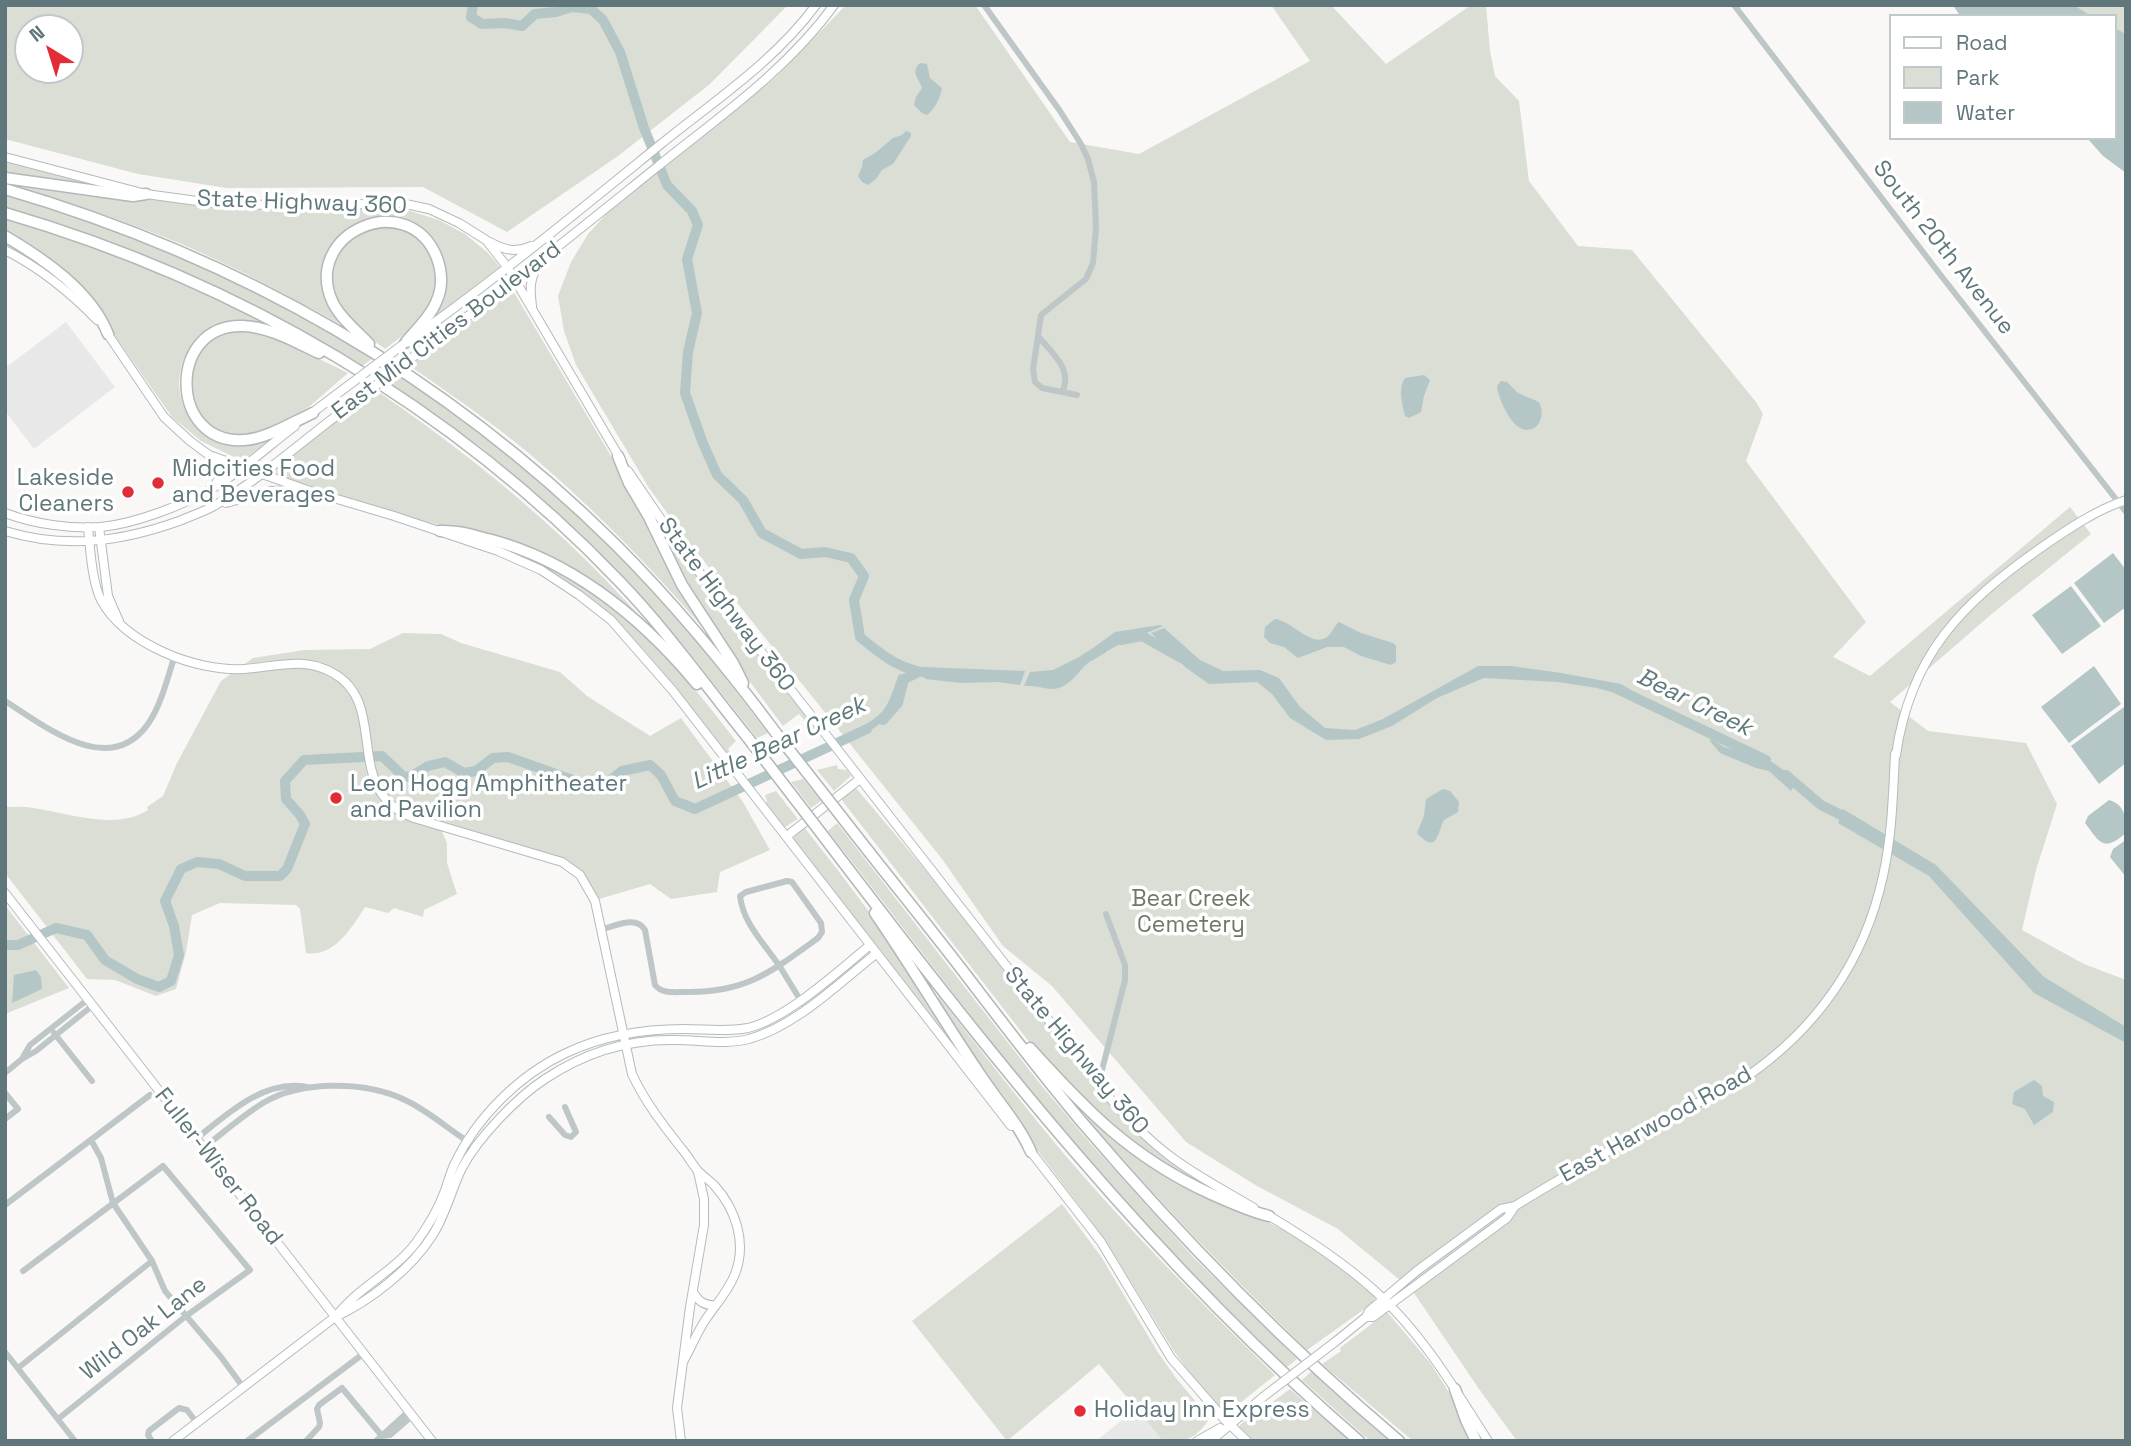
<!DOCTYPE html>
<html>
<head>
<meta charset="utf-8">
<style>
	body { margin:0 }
	#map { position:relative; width:2131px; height:1446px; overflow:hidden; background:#f9f8f6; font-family:"Space Grotesk",sans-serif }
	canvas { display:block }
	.frame { position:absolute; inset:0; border:7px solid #5f777b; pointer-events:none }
	.legend { position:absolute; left:1889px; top:14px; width:228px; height:126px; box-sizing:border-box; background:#fff; border:2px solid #bfc9ca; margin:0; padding:9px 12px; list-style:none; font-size:21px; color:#5f777b }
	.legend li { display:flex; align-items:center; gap:14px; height:35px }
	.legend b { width:35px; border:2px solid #bfc9ca }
	.north { position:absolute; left:14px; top:14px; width:70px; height:70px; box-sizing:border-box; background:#fff; border:2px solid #bfc9ca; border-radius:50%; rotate:322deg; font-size:19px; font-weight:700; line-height:28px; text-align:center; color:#5f777b }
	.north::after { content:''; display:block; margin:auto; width:24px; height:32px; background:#e22d37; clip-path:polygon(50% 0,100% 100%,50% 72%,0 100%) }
</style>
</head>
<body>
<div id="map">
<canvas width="2131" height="1446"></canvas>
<div class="frame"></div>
<ul class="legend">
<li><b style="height:9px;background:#fff"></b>Road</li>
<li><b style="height:19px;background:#daded5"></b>Park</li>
<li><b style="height:19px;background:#b4c7c6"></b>Water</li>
</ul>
<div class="north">N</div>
</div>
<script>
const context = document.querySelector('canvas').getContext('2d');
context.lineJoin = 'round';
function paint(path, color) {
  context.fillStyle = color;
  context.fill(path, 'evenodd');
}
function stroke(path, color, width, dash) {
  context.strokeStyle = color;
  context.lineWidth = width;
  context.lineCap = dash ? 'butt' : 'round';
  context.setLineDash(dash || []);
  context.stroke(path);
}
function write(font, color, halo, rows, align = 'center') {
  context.font = font + ' "Space Grotesk",sans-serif';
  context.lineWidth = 7;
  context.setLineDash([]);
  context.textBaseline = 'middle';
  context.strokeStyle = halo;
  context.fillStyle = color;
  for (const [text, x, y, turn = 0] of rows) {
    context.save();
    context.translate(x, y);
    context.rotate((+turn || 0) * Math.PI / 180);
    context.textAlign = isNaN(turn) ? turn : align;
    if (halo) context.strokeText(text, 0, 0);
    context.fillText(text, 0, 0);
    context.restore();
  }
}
paint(new Path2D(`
	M 66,322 L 115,387 L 34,449 L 5,411 L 5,368 Z
	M 1136,1409 L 1163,1441 L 1096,1441 Z`), '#e7e8e7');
paint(new Path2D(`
	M 5,5 L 788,5 L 710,84 L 618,156 L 507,232 L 423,187 L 227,188 L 138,174 L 5,139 ZM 70,28 L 70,70 L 28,70 L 28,28 Z
	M 846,5 L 975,5 L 1070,142 L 1139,154 L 1310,61 L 1271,5 L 1331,5 L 1386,64 L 1471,5 L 1486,5 L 1490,51 L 1495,76 L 1519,101 L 1529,181 L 1578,246 L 1632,250 L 1756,402 L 1763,414 L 1746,461 L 1866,622 L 1833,657 L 1870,676 L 2070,507 L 2091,534 L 1994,612 L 1890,702 L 1928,731 L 2026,743 L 2057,804 L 2036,870 L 2022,930 L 2084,964 L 2126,980 L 2126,1441 L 1517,1441 L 1479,1389 L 1412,1290 L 1338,1229 L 1257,1186 L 1186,1142 L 1052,986 L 1003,946 L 942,859 L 683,535 L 649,488 L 576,365 L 564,331 L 558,296 L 571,262 L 588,234 L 609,211 L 776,77 Z
	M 2074,5 L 2126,5 L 2126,34 L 2115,28 L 2115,16 L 2091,16 Z
	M 5,160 L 102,186 L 5,175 Z
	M 5,180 L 70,190 L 246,209 L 291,210 L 371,207 L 407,210 L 439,220 L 465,234 L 488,253 L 500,267 L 435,317 L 432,315 L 444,281 L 419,230 L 363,223 L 325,267 L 340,320 L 338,323 C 280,291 221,259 159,235 C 109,215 57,199 5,184 Z
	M 5,194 L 66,212 L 198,262 L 303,316 L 373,358 L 362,366 C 294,326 226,289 152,259 C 104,240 54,225 5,209 Z
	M 5,219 C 104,246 197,288 288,335 L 233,324 C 223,331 194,345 187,353 C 183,358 181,367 180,373 C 176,398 187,420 206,435 L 208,433 L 267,437 L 271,441 L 242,461 L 201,441 L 172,417 L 94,306 L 5,233 Z
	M 371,227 C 380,227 390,226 399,228 C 432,236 446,280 428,308 C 417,325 401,337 385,349 L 357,328 L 334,299 L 331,287 L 333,263 L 346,241 Z
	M 509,288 L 512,289 L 640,505 L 708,634 C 658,575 605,520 547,469 C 505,431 457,399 410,366 Z
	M 241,330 L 272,336 L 348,373 L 310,406 L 277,426 L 244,437 L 216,431 L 206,424 L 192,403 L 191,367 L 204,345 L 215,337 L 229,331 Z
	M 399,374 C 494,441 583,514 661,600 C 699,642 733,688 768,733 L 757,738 L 684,646 L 616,571 L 578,533 L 482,448 L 388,382 Z
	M 377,391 C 443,436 506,485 565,540 C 595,568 623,598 651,628 L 581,576 L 442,526 L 395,513 L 270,473 L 270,471 Z
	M 660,524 L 815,728 L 810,732 L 806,722 L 799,714 L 783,726 L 750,682 L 691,594 L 657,526 Z
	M 502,549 C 607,582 672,657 736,741 L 728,749 L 733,757 L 730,758 C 685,701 642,637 583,593 C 558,574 530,562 502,549 Z
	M 403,633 L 441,634 L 461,643 L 560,672 L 587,696 L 650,736 L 681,718 L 743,802 L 770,850 L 720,872 L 717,892 L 671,899 L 650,884 L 599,899 L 588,881 L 566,860 L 444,822 L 442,832 L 447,843 L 447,863 L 457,894 L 424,910 L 423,917 L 394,908 L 388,913 L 365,907 C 352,927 334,958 306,953 L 300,909 L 296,905 L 220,903 L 192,915 L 186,952 L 176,989 L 156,996 L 115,980 L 87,979 L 5,873 L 5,807 C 14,807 24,806 33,808 C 69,813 115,831 148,810 L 147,807 L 163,796 L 177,763 L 221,681 L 253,658 L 304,650 L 370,649 Z
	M 837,765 L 838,769 L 847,770 L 851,776 L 834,791 L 817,770 Z
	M 803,779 L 821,801 L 811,808 L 791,782 Z
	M 856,788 L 926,871 L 1114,1109 C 1142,1139 1172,1162 1206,1184 L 1205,1186 L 1189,1179 L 1128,1142 L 1037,1052 L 841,799 Z
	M 776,791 L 798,819 L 785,827 L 765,804 L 767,801 L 765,795 Z
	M 837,823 L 1041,1085 L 1091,1144 L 1194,1258 L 1297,1359 L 1287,1367 C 1217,1300 1148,1230 1085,1156 C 995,1052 913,939 828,831 Z
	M 804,827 C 863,901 920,978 965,1062 L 794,840 L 795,834 Z
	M 5,905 L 69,988 L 5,1014 Z
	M 939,997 C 969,1035 998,1073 1028,1110 C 1103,1204 1189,1291 1275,1375 L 1229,1412 L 1224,1412 L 1193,1377 L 1173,1350 L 1106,1241 L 1028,1138 L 936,999 Z
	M 1087,1113 L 1132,1152 L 1289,1233 L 1330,1259 L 1372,1294 L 1375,1298 L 1373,1303 L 1307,1350 C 1230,1275 1155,1198 1085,1116 Z
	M 1062,1204 L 1102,1258 L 1157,1351 L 1176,1378 L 1207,1415 L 1208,1421 C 1193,1441 1186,1441 1163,1441 L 1099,1364 L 1007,1441 L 912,1321 Z
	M 1386,1313 L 1388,1313 L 1431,1364 L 1450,1394 L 1473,1441 L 1413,1441 L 1322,1364 L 1341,1351 L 1340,1348 Z
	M 1312,1371 L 1333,1392 L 1389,1441 L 1370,1441 L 1302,1380 Z
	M 1290,1389 L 1350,1441 L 1252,1441 L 1238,1429 L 1240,1425 L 1266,1404 L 1267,1406 Z`), '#daded5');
paint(new Path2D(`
	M 1953,5 L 2074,5 L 2091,16 L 1960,16 Z
	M 2115,28 L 2126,34 L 2126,173 L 2103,156 L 2087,138 L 2115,138 Z
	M 920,63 L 927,64 L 930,78 L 942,88 C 941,97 934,110 927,115 L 922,113 L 914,105 L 916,97 L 922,88 C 919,78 910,73 920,63 Z
	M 906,131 L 911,133 L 911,136 L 893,164 L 882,170 L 876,179 L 868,185 L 862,182 L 858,176 L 862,167 L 863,160 L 875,153 L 893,138 L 902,135 Z
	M 1424,375 L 1430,380 L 1424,396 L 1421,412 L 1409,418 L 1405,416 C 1402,404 1398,387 1405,378 Z
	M 1501,381 L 1507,382 L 1518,393 L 1539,402 C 1549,423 1529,440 1514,423 C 1506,414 1501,402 1498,392 L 1497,386 Z
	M 2113,553 L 2126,570 L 2126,607 L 2104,623 L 2074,583 Z
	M 2071,586 L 2101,626 L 2062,654 L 2032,615 Z
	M 1275,619 C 1291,621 1309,644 1323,639 C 1331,637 1333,627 1339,622 L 1361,633 L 1393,643 L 1396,646 L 1396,662 L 1391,665 L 1361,656 L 1344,647 L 1327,647 L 1298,658 L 1284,647 L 1270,643 L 1264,637 L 1265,627 Z
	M 1160,625 L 1163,626 C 1139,637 1114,644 1092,661 L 1089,651 L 1115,632 Z
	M 1164,628 L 1200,660 L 1223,671 L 1260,670 L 1279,678 L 1300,707 L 1325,728 L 1355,730 L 1383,719 L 1478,666 L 1511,666 L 1561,673 L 1621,684 L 1631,690 L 1625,696 L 1597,688 L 1558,682 L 1484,678 L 1437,698 L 1392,726 L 1359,739 L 1326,740 L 1290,718 L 1272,694 L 1257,682 L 1209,684 L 1185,667 L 1151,633 Z
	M 1079,657 L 1084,666 C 1076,676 1067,688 1053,689 C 1043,689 1034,685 1024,686 L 1030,672 L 1053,670 Z
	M 2094,666 L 2121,704 L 2069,743 L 2041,707 Z
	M 923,667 L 1025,671 L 1020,685 L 998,682 L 961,683 L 925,679 Z
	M 899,674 L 906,676 C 890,712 895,718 858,737 L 855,731 C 888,711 886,710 899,674 Z
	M 2124,707 L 2126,709 L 2126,763 L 2099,784 L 2071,746 Z
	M 1711,738 L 1724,747 L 1766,758 L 1798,780 L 1791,791 L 1769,771 L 1756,768 L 1720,753 L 1710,741 Z
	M 1443,789 L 1450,791 L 1459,802 L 1458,812 L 1444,820 C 1437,834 1437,855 1417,833 L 1424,816 L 1426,799 Z
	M 2109,800 C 2126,805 2126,819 2126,833 C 2103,852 2101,844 2085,823 L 2088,816 Z
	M 1843,809 L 1936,865 L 2044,977 L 2126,1027 L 2126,1043 L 2034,993 L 1929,876 L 1838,823 Z
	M 2126,840 L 2126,877 L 2110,857 L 2113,849 Z
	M 36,970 L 41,977 L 42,989 L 12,1003 L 14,975 Z
	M 2034,1080 L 2042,1086 L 2043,1096 L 2054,1102 L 2053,1112 L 2034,1125 L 2025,1109 L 2012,1104 L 2014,1092 Z`), '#b4c7c6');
stroke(new Path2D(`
	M 473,5 L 471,17 L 482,24 L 505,23 L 522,26 L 535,14 L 556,12 L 572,7 L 591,9 L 603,20 L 620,52 L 644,128 L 667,185 L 692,211 L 698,225 L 687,259 L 697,313 L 688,352 L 685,393 L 702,441 L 717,475 L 743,500 L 762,533 L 801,554 L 825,552 L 851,558 L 864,576 L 854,600 L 860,637 C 885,658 903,672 937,674
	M 1121,640 L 1142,636 L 1181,658
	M 1072,671 L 1086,658 L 1102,649
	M 1615,688 L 1766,760
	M 883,720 L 898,703 L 904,679 L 917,673
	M 1786,775 L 1821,805 L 1851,820
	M 5,945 L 18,945 L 56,928 L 87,935 L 105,960 L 137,979 L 159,987 L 171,981 L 179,955 L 174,926 L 165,901 L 181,869 L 197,862 L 219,864 L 245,876 L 280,876 L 287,869 L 305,824 L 300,815 L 286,799 L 285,781 L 304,760 L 382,756 L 404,777 L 412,776 L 428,766 L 445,762 L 464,773 L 476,771 L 493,758 L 508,757 L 584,784 L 606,784 L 622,771 L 650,765 L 661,775 L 675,801 L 695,809 L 867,729`), '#b4c7c6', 10);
const secondary = new Path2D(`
	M 5,157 L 146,194 L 212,203 L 298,206 L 401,203 L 429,209 L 459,223 L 486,240 L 508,268 L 621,460
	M 490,242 C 504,250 516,253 531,246
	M 5,250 C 40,268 70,292 97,320
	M 532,306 C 530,290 529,278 539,265
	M 105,330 L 164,417 L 190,441 L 209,455 L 307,490 L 394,516 L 498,551 L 541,570 L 579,595 L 611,620 L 673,691 L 1011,1126
	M 417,335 C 501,275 581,209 661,144 C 714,101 775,61 816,5
	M 426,347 C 505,290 581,228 657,167 C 719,117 787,70 834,5
	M 308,416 L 333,397
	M 209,455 C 217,468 225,469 215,485
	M 628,471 L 682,550 L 1107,1095 C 1126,1117 1146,1138 1170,1156 C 1196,1176 1226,1191 1254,1208
	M 226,503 L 270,491 L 299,490
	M 5,513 C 34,524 70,529 101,527 C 134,524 184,505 213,488 C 242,471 268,446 295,426
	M 88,527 C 90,548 92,582 101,600 C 125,644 196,672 244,669 C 276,667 303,656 333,673 C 391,705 340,790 414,818 L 562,862 L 580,875 L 595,901 L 632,1074 C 645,1102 663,1125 682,1149 C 688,1156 692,1164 698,1171 C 703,1176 709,1180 714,1185 C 736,1209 747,1243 735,1274 C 728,1292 716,1304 706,1319 C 697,1332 691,1348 683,1362
	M 99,527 L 108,596 L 119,621
	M 5,531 C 65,549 121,542 179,521 C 191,516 203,512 214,506 C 260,479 301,442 344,410
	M 787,836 L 860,779
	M 5,893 L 432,1441
	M 1028,1148 L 1101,1242 L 1171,1358 L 1225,1420 L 1247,1441
	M 1266,1214 C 1305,1237 1342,1261 1375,1291 C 1422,1333 1455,1389 1488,1441
	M 693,1292 C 699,1302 705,1306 716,1305
	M 337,1315 C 359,1287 393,1272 415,1244 C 427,1228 437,1212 444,1193 C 448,1183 450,1173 455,1163 C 477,1117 519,1075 566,1053 C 604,1035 642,1029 684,1029 C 705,1029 727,1032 748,1028 C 786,1019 839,971 870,945
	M 1366,1317 L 1373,1317 L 1507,1218 L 1515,1206
	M 1335,1342 L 1366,1317 L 1369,1311 L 1418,1270 L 1501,1209 L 1515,1206 C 1559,1179 1603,1154 1648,1129 C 1668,1118 1689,1108 1709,1097 C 1720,1092 1732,1087 1742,1080 C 1816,1030 1864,963 1883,876 C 1892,836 1893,795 1895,754 L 1896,755 C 1910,655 1962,603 2042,547 C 2068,529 2096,510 2126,500
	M 173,1441 L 335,1317 C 370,1301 411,1269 432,1236 C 446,1215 451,1190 462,1168 C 478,1138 516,1098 545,1079 C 584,1053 628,1039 675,1040 C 700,1040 725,1045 749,1039 C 796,1026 839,983 877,953
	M 681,1441 L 677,1408 L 690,1307 L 704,1225 L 704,1199 L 698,1172
	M 1197,1441 L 1220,1428
	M 1211,1441 L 1263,1397`);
const highway = new Path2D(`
	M 5,178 L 133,196 L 146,194
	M 5,189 C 238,257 443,374 615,544 C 674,603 727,667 776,733
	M 5,213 C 238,281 452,406 620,582 C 667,631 706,686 748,738
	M 5,236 C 44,259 91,291 108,334
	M 369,344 C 357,331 341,319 333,303 C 300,233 409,186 437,258 C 442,272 443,286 437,300 C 431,316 416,330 405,343
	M 313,413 C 293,422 266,439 244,440 C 168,445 167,323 243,326 C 270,327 295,342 319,353
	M 618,456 L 629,483 L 649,517 L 682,585 L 733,663 L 743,683
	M 440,531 C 458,530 475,536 492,540 C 576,563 642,618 697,684
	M 841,816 C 881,868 923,919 963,971 C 1001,1021 1040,1072 1081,1121 C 1179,1236 1284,1344 1399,1441
	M 821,833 C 986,1050 1152,1262 1359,1441
	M 875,913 C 910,964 941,1016 975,1067 C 993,1096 1018,1122 1031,1152
	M 1030,1048 C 1087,1111 1131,1157 1209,1193 C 1229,1202 1248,1211 1269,1216
	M 1455,1389 L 1466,1420 L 1476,1441`);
stroke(secondary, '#b2bbbd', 10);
stroke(highway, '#b1b8b9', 13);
stroke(new Path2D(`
	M 984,5 L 1060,111 L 1081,144 L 1088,159 L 1094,182 L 1096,228 L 1093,263 L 1086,279 L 1041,315 L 1038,336
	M 1734,5 L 1939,273 L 2126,512
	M 1038,336 C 1051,352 1074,370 1062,392 L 1042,388 L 1035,382 L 1033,369 Z
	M 1062,392 L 1077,395
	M 5,701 C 45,726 109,779 148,724 C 161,705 167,680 174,658
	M 602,929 C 616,926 636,915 645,930 L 655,985 C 662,994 674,992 685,992 C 746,993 771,972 818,938 L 822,932 L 821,923 L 792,882 L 787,881 L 746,892 L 740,896 C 743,924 766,945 780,967 C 789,981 797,995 806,1009
	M 54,1033 L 92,1081
	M 23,1057 L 30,1045 L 87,1000
	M 5,1073 L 22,1059 L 36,1051 L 92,1006
	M 1093,1077 L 1102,1070 L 1125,980 L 1125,965 L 1106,914
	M 5,1093 L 18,1109 L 5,1119
	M 549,1117 L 565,1135 L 571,1137 L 576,1132 L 565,1107
	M 196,1139 C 227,1114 264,1079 307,1087
	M 91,1140 L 101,1158 L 113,1203 L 152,1261 L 165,1291 L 221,1357 L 243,1387
	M 203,1148 C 223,1133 242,1116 263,1103 C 301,1080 366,1081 405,1100 C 431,1112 452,1133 477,1147
	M 5,1205 L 150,1095
	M 23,1271 L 163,1166 L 250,1270 L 186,1316 L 58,1419
	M 5,1352 L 75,1441
	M 18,1368 L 152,1261
	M 382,1436 L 390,1435 L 412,1416
	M 152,1441 L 148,1435 L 149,1431 L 179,1408 L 187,1410 L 197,1423
	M 247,1441 L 363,1354
	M 306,1441 L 319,1427 L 320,1423 L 317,1409 L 319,1405 L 342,1388 L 382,1436
	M 376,1441 L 409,1411`), '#bfc6c8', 6);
stroke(secondary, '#fff', 8);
stroke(highway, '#fff', 10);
const secondaryBridge = new Path2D(`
	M 333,397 L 405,343
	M 344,410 L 426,347
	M 1263,1397 L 1335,1342`);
const highwayBridge = new Path2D(`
	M 776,733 L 841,816
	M 748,738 L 821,833`);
stroke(secondaryBridge, '#b2bbbd', 10, []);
stroke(highwayBridge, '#b1b8b9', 13, []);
stroke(secondaryBridge, '#fff', 8);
stroke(highwayBridge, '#fff', 10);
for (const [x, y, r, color] of [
	[158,483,7,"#e22d37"],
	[128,492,7,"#e22d37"],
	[336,798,7,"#e22d37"],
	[1080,1411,7,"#e22d37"]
]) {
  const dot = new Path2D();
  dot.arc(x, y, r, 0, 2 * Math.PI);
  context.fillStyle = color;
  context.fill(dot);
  stroke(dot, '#fff', 2.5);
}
write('23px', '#5f777b', '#fff', [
	["State Highway 360",302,203,2],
	["South 20th Avenue",1943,248,52],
	["East Mid Cities Boulevard",447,331,-37],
	["State Highway 360",726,605,53],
	["State Highway 360",1076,1051,50],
	["East Harwood Road",1656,1125,-29],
	["Fuller-Wiser Road",218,1167,52],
	["Wild Oak Lane",144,1329,-38]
]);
write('23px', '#5f777b', '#fff', [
	["Midcities Food",172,470],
	["and Beverages",172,496],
	["Lakeside",114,479,"right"],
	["Cleaners",114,505,"right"],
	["Leon Hogg Amphitheater",350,785],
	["and Pavilion",350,811],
	["Holiday Inn Express",1094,1411]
], 'left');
write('23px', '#6d7963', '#fff', [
	["Bear Creek",1191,900],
	["Cemetery",1191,926]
]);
write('italic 24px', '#5f7b7b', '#fff', [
	["Bear Creek",1694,703,26],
	["Little Bear Creek",779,744,-25]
]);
</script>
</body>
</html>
